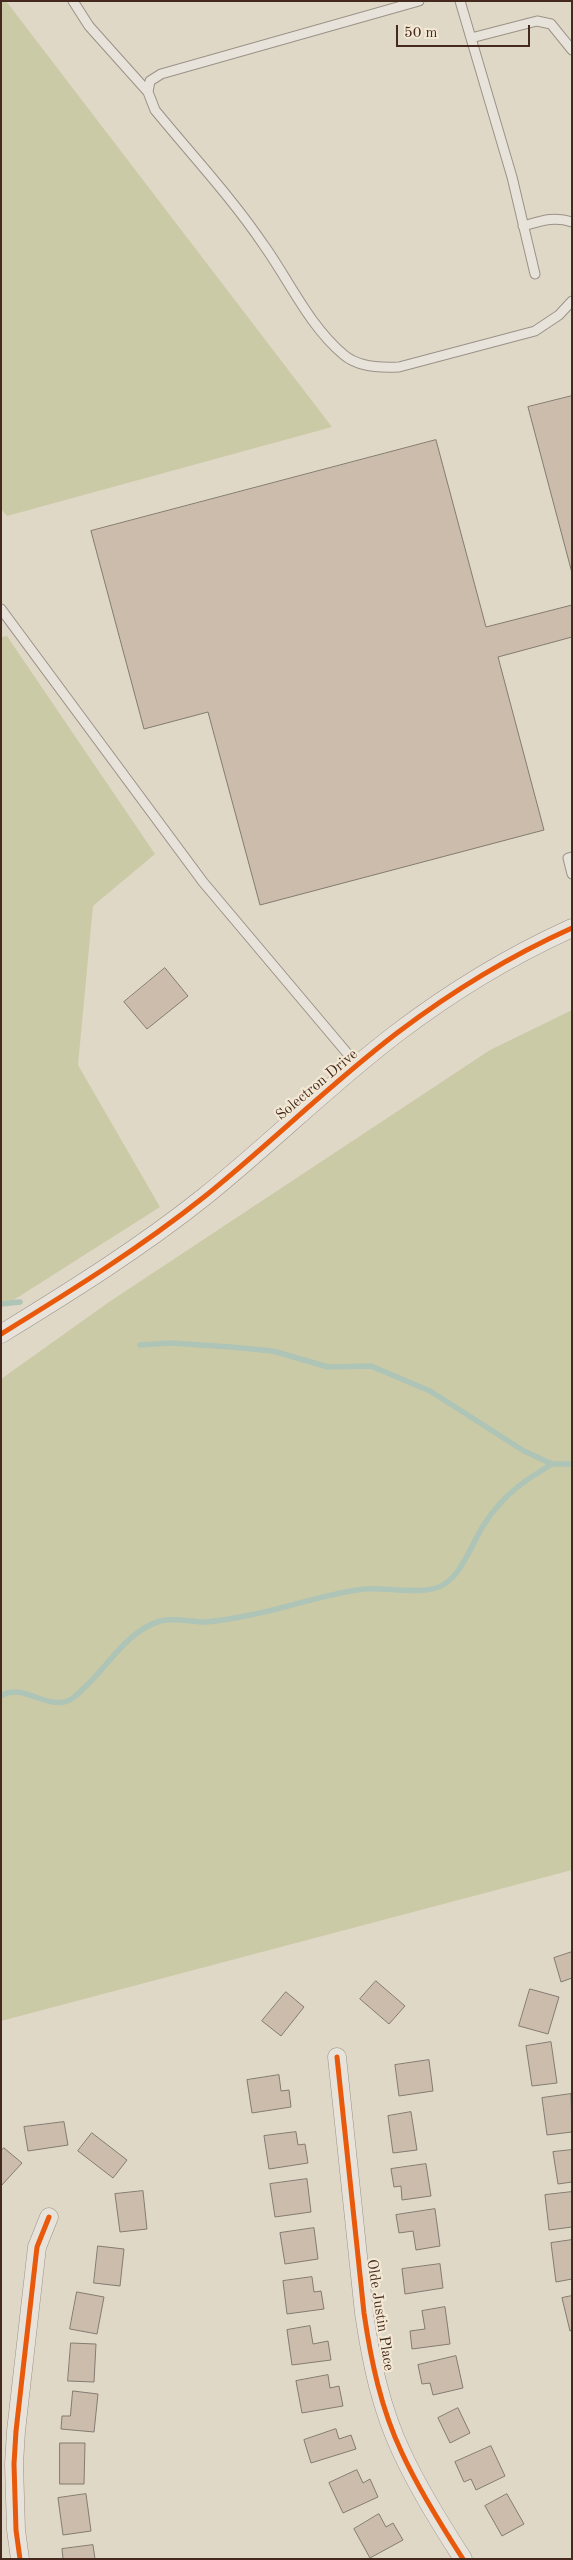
<!DOCTYPE html>
<html>
<head>
<meta charset="utf-8">
<style>
	body { margin:0 }
	#map { position:relative; width:573px; height:2560px; overflow:hidden; background:#e0d8c6; font-family:"Old Standard TT",serif }
	canvas { display:block }
	.frame { position:absolute; inset:0; border:2px solid #46291e; pointer-events:none }
	.scale { position:absolute; left:396px; top:25px; width:134px; height:22px; box-sizing:border-box; border:2px solid #46291e; border-top:0; padding-left:6px; font-size:15px; line-height:18px; white-space:nowrap; color:#46291e; -webkit-text-stroke:4px #f2e8d3; paint-order:stroke }
</style>
</head>
<body>
<div id="map">
<canvas width="573" height="2560"></canvas>
<div class="frame"></div>
<div class="scale">50 m</div>
</div>
<script>
const context = document.querySelector('canvas').getContext('2d');
context.lineJoin = 'round';
function paint(path, color) {
  context.fillStyle = color;
  context.fill(path, 'evenodd');
}
function stroke(path, color, width, dash) {
  context.strokeStyle = color;
  context.lineWidth = width;
  context.lineCap = dash ? 'butt' : 'round';
  context.setLineDash(dash || []);
  context.stroke(path);
}
function write(font, color, halo, rows, align = 'center') {
  context.font = font + ' "Old Standard TT",serif';
  context.lineWidth = 4.5;
  context.setLineDash([]);
  context.textBaseline = 'middle';
  context.strokeStyle = halo;
  context.fillStyle = color;
  for (const [text, x, y, turn = 0] of rows) {
    context.save();
    context.translate(x, y);
    context.rotate((+turn || 0) * Math.PI / 180);
    context.textAlign = isNaN(turn) ? turn : align;
    if (halo) context.strokeText(text, 0, 0);
    context.fillText(text, 0, 0);
    context.restore();
  }
}
paint(new Path2D(`
	M 1,1 L 6,1 L 332,427 L 7,516 L 1,509 Z
	M 7,636 L 155,854 L 93,906 L 78,1065 L 160,1207 L 1,1308 L 1,637 Z
	M 572,1010 L 572,1870 L 1,2021 L 1,1379 L 109,1302 L 490,1050 Z`), '#cbcaa7');
stroke(new Path2D(`
	M 1,1304 L 20,1302
	M 140,1345 L 171,1343 L 231,1347 L 273,1351 L 328,1367 L 371,1366 L 430,1391 L 524,1451 L 552,1464 L 572,1464
	M 1,1696 C 24,1682 46,1711 70,1700 C 75,1697 80,1692 84,1688 C 108,1666 127,1631 160,1621 C 175,1617 190,1622 205,1622 C 220,1621 236,1618 250,1615 C 289,1608 326,1593 365,1589 C 386,1587 425,1596 443,1585 C 464,1572 472,1542 485,1523 C 504,1494 524,1481 552,1464`), '#aec4b6', 5.5);
const building = new Path2D(`
	M 572,396 L 572,573 L 528,407 Z
	M 436,440 L 486,627 L 572,605 L 572,637 L 498,657 L 544,830 L 260,905 L 208,712 L 144,729 L 91,531 Z
	M 165,968 L 188,996 L 147,1029 L 124,1002 Z
	M 572,1952 L 572,1978 L 561,1982 L 554,1958 Z
	M 376,1981 L 405,2006 L 389,2024 L 360,1999 Z
	M 530,1989 L 559,1997 L 548,2034 L 519,2026 Z
	M 286,1992 L 304,2007 L 281,2036 L 262,2021 Z
	M 551,2042 L 557,2083 L 532,2086 L 526,2046 Z
	M 429,2060 L 433,2091 L 399,2096 L 395,2065 Z
	M 279,2075 L 281,2091 L 289,2090 L 291,2107 L 252,2113 L 247,2080 Z
	M 571,2094 L 572,2132 L 547,2135 L 542,2098 Z
	M 411,2112 L 417,2150 L 393,2153 L 388,2116 Z
	M 64,2122 L 68,2145 L 28,2151 L 24,2127 Z
	M 296,2132 L 298,2145 L 305,2144 L 308,2163 L 269,2169 L 264,2136 Z
	M 92,2133 L 127,2160 L 113,2178 L 78,2151 Z
	M 4,2148 L 22,2163 L 1,2186 L 1,2151 Z
	M 572,2150 L 572,2182 L 558,2184 L 553,2152 Z
	M 426,2164 L 431,2196 L 402,2200 L 401,2186 L 394,2187 L 391,2169 Z
	M 307,2179 L 311,2212 L 275,2217 L 270,2184 Z
	M 143,2191 L 147,2229 L 120,2232 L 115,2194 Z
	M 572,2192 L 572,2227 L 549,2230 L 545,2195 Z
	M 435,2209 L 440,2246 L 416,2250 L 413,2231 L 399,2233 L 396,2215 Z
	M 314,2228 L 318,2259 L 285,2264 L 280,2233 Z
	M 572,2240 L 572,2279 L 556,2282 L 551,2243 Z
	M 98,2246 L 124,2249 L 120,2286 L 94,2283 Z
	M 440,2264 L 443,2288 L 405,2294 L 402,2269 Z
	M 312,2277 L 314,2292 L 321,2291 L 324,2309 L 287,2314 L 283,2281 Z
	M 77,2292 L 104,2297 L 97,2334 L 70,2329 Z
	M 572,2296 L 572,2330 L 570,2331 L 562,2298 Z
	M 445,2307 L 450,2344 L 412,2349 L 410,2331 L 425,2329 L 422,2311 Z
	M 310,2326 L 313,2344 L 328,2341 L 331,2360 L 292,2365 L 287,2330 Z
	M 71,2343 L 96,2344 L 94,2382 L 68,2381 Z
	M 456,2356 L 463,2388 L 433,2395 L 430,2383 L 422,2384 L 418,2365 Z
	M 328,2375 L 330,2388 L 339,2386 L 343,2406 L 302,2413 L 296,2381 Z
	M 73,2391 L 98,2394 L 94,2432 L 61,2429 L 62,2416 L 70,2416 Z
	M 458,2408 L 470,2433 L 450,2443 L 438,2418 Z
	M 336,2429 L 339,2439 L 351,2435 L 356,2449 L 311,2463 L 304,2440 Z
	M 60,2443 L 85,2443 L 84,2484 L 60,2484 Z
	M 491,2446 L 505,2476 L 476,2490 L 471,2479 L 464,2482 L 455,2462 Z
	M 357,2470 L 363,2483 L 370,2479 L 378,2497 L 343,2513 L 329,2483 Z
	M 86,2494 L 91,2531 L 63,2535 L 58,2498 Z
	M 507,2494 L 524,2524 L 502,2536 L 485,2506 Z
	M 379,2514 L 386,2527 L 393,2523 L 403,2540 L 370,2558 L 354,2529 Z
	M 93,2545 L 95,2559 L 63,2559 L 62,2549 Z`);
paint(building, '#cbbcac');
stroke(building, '#847b71', 1);
const lane = new Path2D(`
	M 73,1 L 89,26 L 148,92
	M 419,1 L 161,74 L 150,81 L 148,92 L 155,110 C 190,153 232,198 263,244 C 289,280 309,326 344,355 C 358,367 381,368 399,367 L 535,331 L 559,315 L 572,301
	M 460,1 L 512,177 L 535,274
	M 471,38 L 537,21 L 551,24 L 572,50
	M 523,226 C 541,221 554,216 572,222
	M 1,609 L 203,882 L 358,1066
	M 572,857 L 568,858 L 572,874`);
const street = new Path2D(`
	M 1,1334 C 71,1291 140,1248 204,1197 C 270,1144 330,1084 397,1033 C 451,992 510,956 572,928
	M 337,2057 L 364,2313 C 371,2361 381,2409 402,2453 C 419,2490 441,2525 463,2559
	M 20,2559 L 16,2530 L 14,2464 L 16,2431 L 37,2247 L 49,2217`);
stroke(lane, '#9a9287', 11);
stroke(street, '#9a9287', 19);
stroke(lane, '#e7e2da', 9);
stroke(street, '#e7e2da', 18);
stroke(new Path2D(`
	M 1,1334 C 71,1291 140,1248 204,1197 C 270,1144 330,1084 397,1033 C 451,992 510,956 572,928
	M 337,2057 L 364,2313 C 371,2361 381,2409 402,2453 C 419,2490 441,2525 463,2559
	M 20,2559 L 16,2530 L 14,2464 L 16,2431 L 37,2247 L 49,2217`), '#e8590c', 5);
write('15px', '#46291e', '#f2e8d3', [
	["Solectron Drive",317,1085,-40],
	["Olde Justin Place",380,2315,81]
]);
</script>
</body>
</html>
